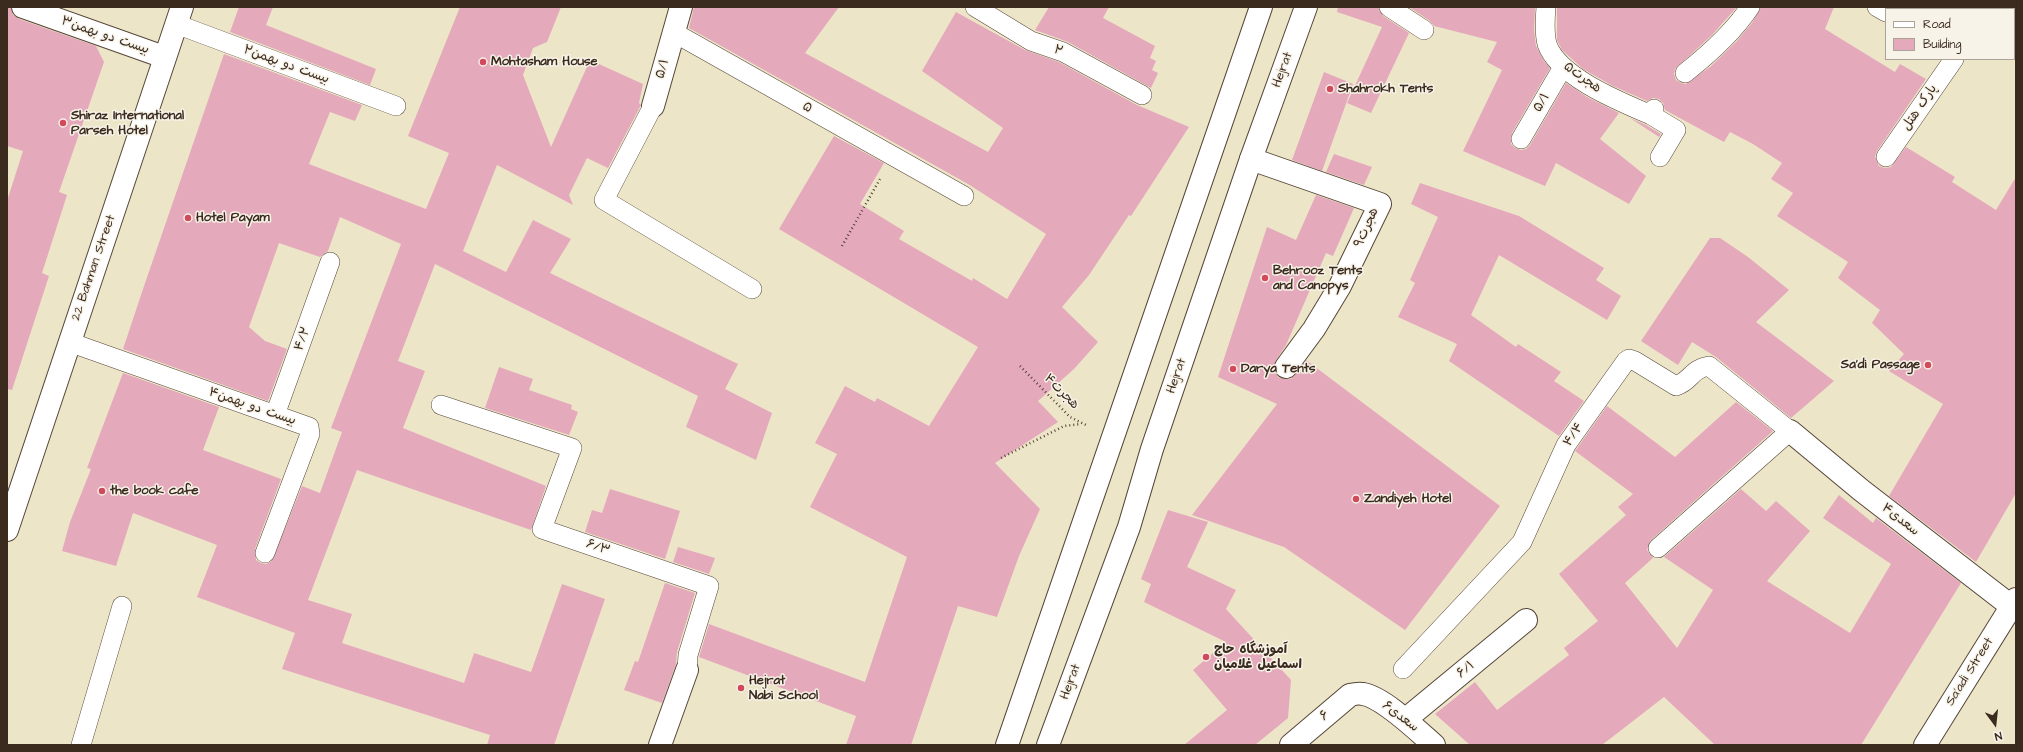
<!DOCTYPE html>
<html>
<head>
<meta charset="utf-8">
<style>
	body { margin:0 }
	#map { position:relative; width:2023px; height:752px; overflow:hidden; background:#ede5c8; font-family:"Architects Daughter",sans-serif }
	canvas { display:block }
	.frame { position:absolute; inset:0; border:8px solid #3b2a1e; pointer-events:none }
	.legend { position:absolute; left:1885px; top:8px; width:130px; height:52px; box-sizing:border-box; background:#f7f3e8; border:1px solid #aca397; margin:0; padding:5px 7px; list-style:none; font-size:12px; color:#3b2a1e }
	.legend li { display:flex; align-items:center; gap:8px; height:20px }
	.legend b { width:20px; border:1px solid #aca397 }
	.north { position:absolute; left:1975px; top:704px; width:40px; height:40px; -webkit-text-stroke:3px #f7f3e8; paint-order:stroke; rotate:165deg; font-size:11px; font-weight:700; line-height:16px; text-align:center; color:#3b2a1e }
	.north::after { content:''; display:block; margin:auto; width:14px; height:18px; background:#3b2a1e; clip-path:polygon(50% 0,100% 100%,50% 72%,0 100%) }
</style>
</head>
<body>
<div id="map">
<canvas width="2023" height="752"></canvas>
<div class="frame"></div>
<ul class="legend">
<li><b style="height:5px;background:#fff"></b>Road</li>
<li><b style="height:11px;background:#e5a9bc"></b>Building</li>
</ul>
<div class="north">N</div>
</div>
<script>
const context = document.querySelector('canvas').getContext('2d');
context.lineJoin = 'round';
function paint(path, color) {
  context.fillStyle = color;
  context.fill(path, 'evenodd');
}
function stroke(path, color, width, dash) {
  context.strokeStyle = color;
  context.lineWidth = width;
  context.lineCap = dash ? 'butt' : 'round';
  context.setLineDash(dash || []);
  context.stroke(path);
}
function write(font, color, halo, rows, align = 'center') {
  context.font = font + ' "Architects Daughter","Playpen Sans Arabic",sans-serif';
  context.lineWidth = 3;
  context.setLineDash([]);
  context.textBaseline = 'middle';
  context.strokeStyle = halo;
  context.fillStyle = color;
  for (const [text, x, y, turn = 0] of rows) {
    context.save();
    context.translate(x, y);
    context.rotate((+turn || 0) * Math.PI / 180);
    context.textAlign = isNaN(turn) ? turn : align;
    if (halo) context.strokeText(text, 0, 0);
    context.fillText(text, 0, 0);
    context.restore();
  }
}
paint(new Path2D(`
	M 7,7 L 11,7 L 13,15 L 19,19 L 96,46 L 104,62 L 59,192 L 67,195 L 42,273 L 49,276 L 12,390 L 7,389 L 7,201 L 23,151 L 7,146 Z
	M 239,7 L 273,7 L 266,25 L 376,69 L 370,85 L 230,32 Z
	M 460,7 L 561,7 L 547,42 L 533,48 L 523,75 L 551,147 L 590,60 L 643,84 L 639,103 L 641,105 L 608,168 L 587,158 L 569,195 L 573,205 L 497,165 L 463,251 L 506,272 L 533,220 L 571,239 L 550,273 L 738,364 L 725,389 L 772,413 L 756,460 L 686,427 L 698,396 L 435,264 L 398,361 L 425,371 L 403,428 L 546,486 L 531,530 L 357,470 L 308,600 L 352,614 L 342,643 L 464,683 L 474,653 L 531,672 L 562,584 L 605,599 L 554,745 L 487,745 L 490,735 L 282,669 L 295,633 L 197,597 L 217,545 L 133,513 L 116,566 L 62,551 L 70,522 L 91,469 L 87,468 L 123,373 L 219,407 L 203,450 L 281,479 L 255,549 L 256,560 L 261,563 L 266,564 L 272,561 L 302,486 L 320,493 L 342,432 L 331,428 L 401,244 L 340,217 L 328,251 L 320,257 L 279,243 L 249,327 L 265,341 L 287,349 L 268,401 L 123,349 L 143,289 L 224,54 L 362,105 L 355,121 L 330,112 L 309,164 L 426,209 L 449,153 L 408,136 Z
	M 694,7 L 839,7 L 805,53 L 988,152 L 1003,128 L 922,71 L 956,12 L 1025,50 L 1059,62 L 1137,105 L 1189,127 L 1131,216 L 1129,215 L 1089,275 L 1062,307 L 1098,342 L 1074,369 L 1038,401 L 1058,422 L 995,463 L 1040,509 L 1019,556 L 997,617 L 958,606 L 911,745 L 846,745 L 856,716 L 699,657 L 709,624 L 865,682 L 907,557 L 810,507 L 837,454 L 815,443 L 845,386 L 875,402 L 877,398 L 929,426 L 978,347 L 779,229 L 834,136 L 884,163 L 860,204 L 904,231 L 899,239 L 972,281 L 973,278 L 1007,299 L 1046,234 L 968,184 L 689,28 Z
	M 1049,7 L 1109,7 L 1103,18 L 1155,46 L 1150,58 L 1156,61 L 1152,70 L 1158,73 L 1151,88 L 1068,42 L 1035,30 Z
	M 1338,7 L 1378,7 L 1383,16 L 1409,33 L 1371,113 L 1347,103 L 1382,27 L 1337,12 Z
	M 1409,7 L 1535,7 L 1534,30 L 1536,46 L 1544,61 L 1550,68 L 1512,133 L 1511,144 L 1515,148 L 1521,150 L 1526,149 L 1530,145 L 1566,83 L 1587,97 L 1619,113 L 1600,139 L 1646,176 L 1629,204 L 1556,163 L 1545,186 L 1463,151 L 1502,70 L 1487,62 L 1497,42 L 1434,26 L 1430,21 Z
	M 1557,7 L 1737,7 L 1712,35 L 1675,69 L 1674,74 L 1676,80 L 1681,83 L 1686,84 L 1710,67 L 1736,42 L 1752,23 L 1761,7 L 1834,7 L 1825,29 L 1895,72 L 1900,64 L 1926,79 L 1877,151 L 1875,156 L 1879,166 L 1885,168 L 1891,167 L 1906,147 L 1955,177 L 1952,182 L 1996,210 L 2016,177 L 2016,493 L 1976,562 L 1889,496 L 1943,404 L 1889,371 L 1904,354 L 1872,323 L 1880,310 L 1838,278 L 1848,262 L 1777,216 L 1793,193 L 1771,179 L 1782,163 L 1753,144 L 1730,132 L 1724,142 L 1665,110 L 1663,103 L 1659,99 L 1653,98 L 1647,101 L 1613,86 L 1583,69 L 1562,50 L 1557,40 Z
	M 1324,72 L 1353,84 L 1322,171 L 1292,160 Z
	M 1630,118 L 1646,125 L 1661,134 L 1659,137 Z
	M 1334,154 L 1372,167 L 1364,185 L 1326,172 Z
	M 1420,183 L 1519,216 L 1604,268 L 1596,280 L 1621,296 L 1607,320 L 1499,255 L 1471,315 L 1516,347 L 1518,344 L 1561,372 L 1554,381 L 1584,401 L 1559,436 L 1449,361 L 1457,344 L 1398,317 L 1415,283 L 1410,280 L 1438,217 L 1411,204 Z
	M 1316,195 L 1354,208 L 1333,256 L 1326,253 L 1286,345 L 1276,360 L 1274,366 L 1275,372 L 1278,377 L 1284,379 L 1291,379 L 1306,360 L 1500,506 L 1405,630 L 1284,547 L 1192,515 L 1277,404 L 1218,377 L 1267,227 L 1296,240 Z
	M 1710,238 L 1720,238 L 1748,257 L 1789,290 L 1756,322 L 1834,381 L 1791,418 L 1716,357 L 1692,342 L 1678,365 L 1641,341 Z
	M 499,367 L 533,379 L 529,390 L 572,405 L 571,409 L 578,412 L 569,435 L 485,408 Z
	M 1736,402 L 1773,431 L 1651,540 L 1647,550 L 1653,558 L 1625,583 L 1677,648 L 1713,590 L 1664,557 L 1741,489 L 1766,511 L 1776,501 L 1810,531 L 1767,581 L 1850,633 L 1891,564 L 1823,518 L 1839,495 L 1873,523 L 1876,518 L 1961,583 L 1861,745 L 1715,745 L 1664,697 L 1602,745 L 1470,745 L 1435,714 L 1475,682 L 1497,710 L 1569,655 L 1564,648 L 1598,621 L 1559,574 L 1626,515 L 1618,507 L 1633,494 L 1575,451 L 1607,406 L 1675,457 Z
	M 610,489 L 680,511 L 665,559 L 585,532 L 592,510 L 602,513 Z
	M 1168,510 L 1208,522 L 1187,567 L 1236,590 L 1226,609 L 1291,680 L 1288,718 L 1255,745 L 1184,745 L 1227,710 L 1193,670 L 1226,642 L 1144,602 L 1151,584 L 1141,579 Z
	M 678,547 L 715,558 L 709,574 L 673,562 Z
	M 665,583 L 695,593 L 677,652 L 676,664 L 662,703 L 624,690 L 635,661 L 638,662 Z`), '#e5a9bc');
const lane = new Path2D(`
	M 975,7 L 1031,41 L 1063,52 L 1142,95
	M 1389,7 L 1424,30
	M 1546,7 C 1545,19 1544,32 1547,44 C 1558,77 1621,102 1651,115 L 1654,109
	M 1877,7 L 1886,12
	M 1988,9 L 1990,7
	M 176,24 L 396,106
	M 673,32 L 964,196
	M 1685,73 C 1709,54 1733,33 1750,7
	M 653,106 L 604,200 L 752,289
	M 1651,115 L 1676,130 L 1660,157
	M 1521,139 L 1563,67
	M 1886,157 L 1954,59
	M 69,342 L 309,427 L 310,434 L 265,553
	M 441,405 L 572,448 L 542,529 L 709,586 L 688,655 L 687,670
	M 275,415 L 330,262
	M 1403,669 L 1522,542 L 1566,445 L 1626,361 L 1629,359 L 1635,361 L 1676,386 C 1693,380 1689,370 1709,366 L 1790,431 L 1658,548
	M 81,745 L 122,606`);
const street = new Path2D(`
	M 23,7 L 164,57
	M 653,106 L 681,7
	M 1251,159 L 1380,204 L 1340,286 L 1314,329 L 1286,367
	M 1790,431 L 1861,490 L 2011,606
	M 1406,719 L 1526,620
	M 660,745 L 687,670
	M 1291,745 L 1350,695 C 1354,694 1359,693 1363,694 C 1383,697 1418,731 1434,745`);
const secondary = new Path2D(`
	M 7,530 L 182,7
	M 1007,745 L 1261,7
	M 1048,745 L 1129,527 L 1152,449 L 1251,159 L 1306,7
	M 1925,745 L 2016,599`);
stroke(lane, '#564638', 20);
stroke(street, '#564638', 24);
stroke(secondary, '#564638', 24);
stroke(new Path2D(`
	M 842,246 L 880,179
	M 1020,366 L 1070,417 L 1086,425
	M 1001,458 L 1064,426 L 1081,424`), '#564638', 2.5, [1, 3]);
stroke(lane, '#fff', 19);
stroke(street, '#fff', 22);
stroke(secondary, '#fff', 22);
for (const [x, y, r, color] of [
	[483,62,4,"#d1495b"],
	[1330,89,4,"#d1495b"],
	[63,123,4,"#d1495b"],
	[188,218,4,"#d1495b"],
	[1265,278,4,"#d1495b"],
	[1928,365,4,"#d1495b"],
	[1233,369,4,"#d1495b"],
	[102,491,4,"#d1495b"],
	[1356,499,4,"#d1495b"],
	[1206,657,4,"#d1495b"],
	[741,688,4,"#d1495b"]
]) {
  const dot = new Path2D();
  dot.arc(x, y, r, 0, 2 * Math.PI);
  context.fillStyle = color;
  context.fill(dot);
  stroke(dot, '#f7f3e8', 1.5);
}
write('13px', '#3b2a1e', '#f7f3e8', [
	["بیست دو بهمن۳",105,36,19],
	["۲",1058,51,22],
	["بیست دو بهمن۲",286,65,20],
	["۵/۱",663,69,-75],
	["Hejrat",1283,70,-70],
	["هجرت۵",1582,78,36],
	["۵/۱",1542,103,-60],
	["۵",807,108,29],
	["پارک هتل",1920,108,-56],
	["هجرت۹",1367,228,-66],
	["22 Bahman Street",94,268,-71],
	["۴/۲",303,339,-70],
	["Hejrat",1177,376,-71],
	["هجرت۴",1061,392,45],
	["بیست دو بهمن۴",252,407,19],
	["۴/۴",1574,435,-56],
	["سعدی۴",1900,520,38],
	["۶/۳",598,548,19],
	["۶/۱",1466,670,-39],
	["Sa'adi Street",1970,672,-58],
	["Hejrat",1071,682,-70],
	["۶",1325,716,-40],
	["سعدی۶",1400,717,37]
]);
write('bold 13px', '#3b2a1e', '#f7f3e8', [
	["Mohtasham House",491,62],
	["Shahrokh Tents",1338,89],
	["Shiraz International",71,116],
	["Parseh Hotel",71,131],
	["Hotel Payam",196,218],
	["Behrooz Tents",1273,271],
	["and Canopys",1273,286],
	["Sa'di Passage",1920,365,"right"],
	["Darya Tents",1241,369],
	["the book cafe",110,491],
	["Zandiyeh Hotel",1364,499],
	["آموزشگاه حاج",1214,650],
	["اسماعیل غلامیان",1214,665],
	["Hejrat",749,681],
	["Nabi School",749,696]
], 'left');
</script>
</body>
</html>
